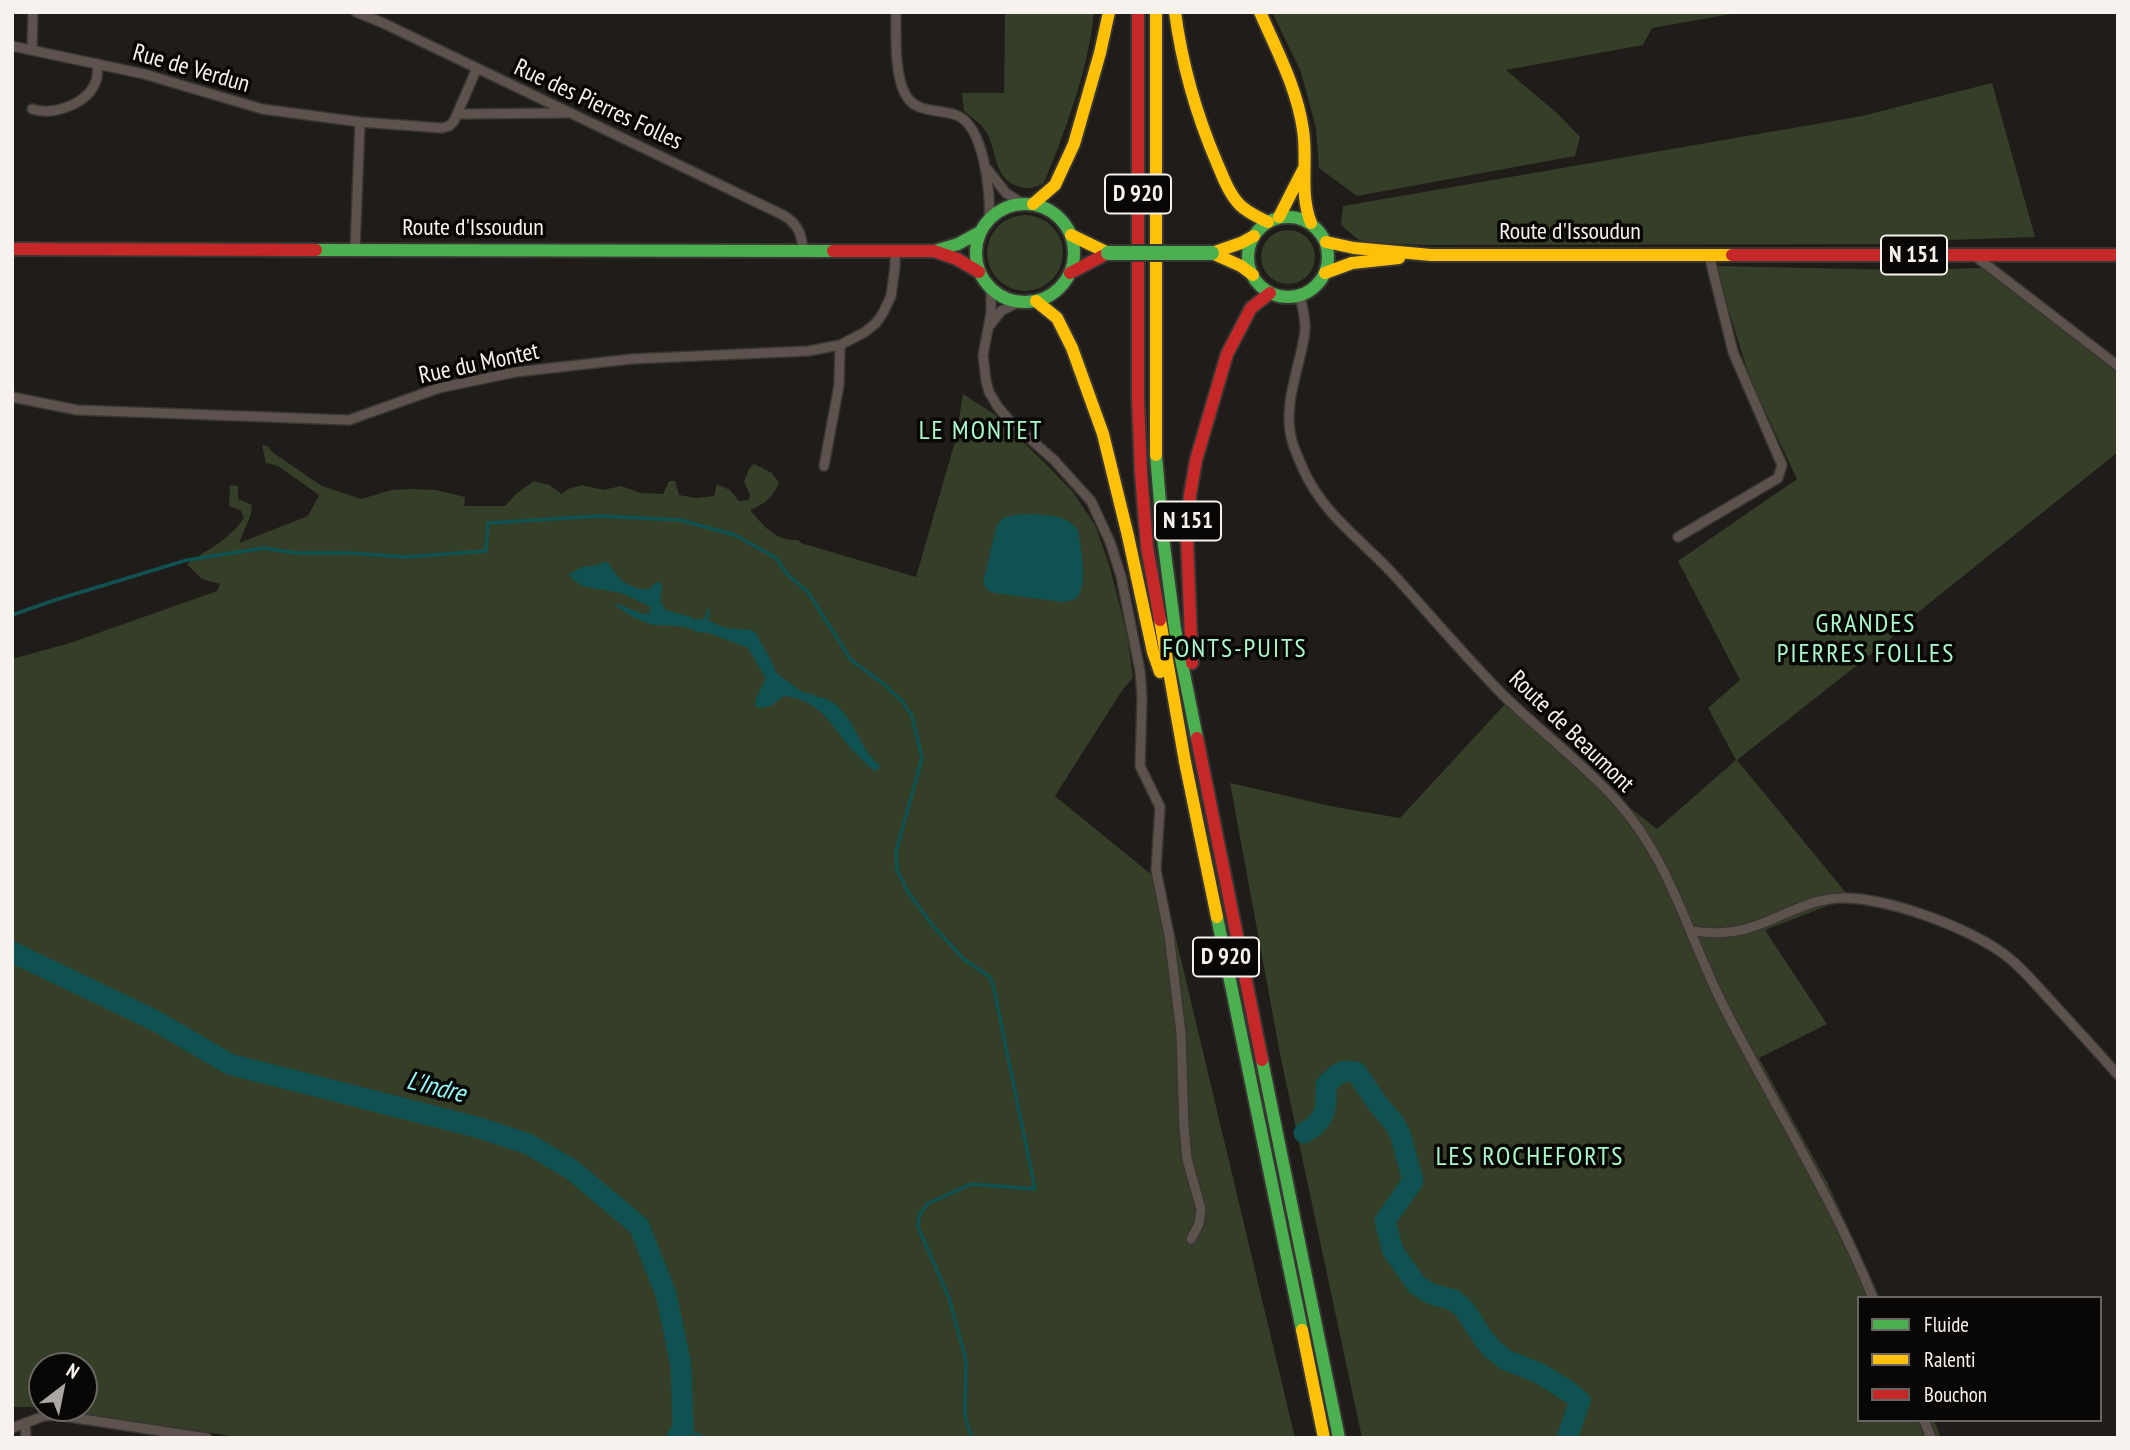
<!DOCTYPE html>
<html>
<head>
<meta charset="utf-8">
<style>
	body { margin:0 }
	#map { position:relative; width:2130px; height:1450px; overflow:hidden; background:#1f1c19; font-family:"PT Sans Narrow",sans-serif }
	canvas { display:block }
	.frame { position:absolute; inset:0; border:14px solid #f7f2ee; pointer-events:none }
	.legend { position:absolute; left:1857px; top:1296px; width:245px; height:126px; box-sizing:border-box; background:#090705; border:2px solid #686562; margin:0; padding:9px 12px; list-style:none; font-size:21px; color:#f7f2ee }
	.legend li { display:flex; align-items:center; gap:14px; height:35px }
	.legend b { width:35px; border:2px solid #686562 }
	.north { position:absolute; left:28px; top:1352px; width:70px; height:70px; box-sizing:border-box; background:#090705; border:2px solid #686562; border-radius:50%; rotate:32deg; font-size:19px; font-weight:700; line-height:28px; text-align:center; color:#f7f2ee }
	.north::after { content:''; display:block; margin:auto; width:24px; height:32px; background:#aba7a3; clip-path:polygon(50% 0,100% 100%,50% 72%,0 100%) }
</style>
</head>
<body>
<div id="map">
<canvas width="2130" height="1450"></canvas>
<div class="frame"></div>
<ul class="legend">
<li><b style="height:9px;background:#4caf50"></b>Fluide</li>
<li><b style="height:9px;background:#ffc107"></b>Ralenti</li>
<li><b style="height:9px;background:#c62828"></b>Bouchon</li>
</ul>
<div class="north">N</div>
</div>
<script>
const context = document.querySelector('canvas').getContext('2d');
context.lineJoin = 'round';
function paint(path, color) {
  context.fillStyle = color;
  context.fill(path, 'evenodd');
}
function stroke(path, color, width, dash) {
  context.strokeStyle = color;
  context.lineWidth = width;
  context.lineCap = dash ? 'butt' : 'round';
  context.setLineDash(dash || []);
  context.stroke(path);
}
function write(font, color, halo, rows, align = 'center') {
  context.font = font + ' "PT Sans Narrow",sans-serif';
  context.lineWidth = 7;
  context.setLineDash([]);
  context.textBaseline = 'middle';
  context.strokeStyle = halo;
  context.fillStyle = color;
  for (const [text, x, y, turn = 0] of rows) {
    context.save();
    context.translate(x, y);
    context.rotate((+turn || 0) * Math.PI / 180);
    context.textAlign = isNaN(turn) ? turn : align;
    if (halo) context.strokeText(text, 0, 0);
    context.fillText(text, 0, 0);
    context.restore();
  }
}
paint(new Path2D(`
	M 1005,12 L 1094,12 C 1088,71 1066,129 1044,183 C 1035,188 1026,190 1017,186 C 992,177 998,149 985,130 C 980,123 971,117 964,111 L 962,93 L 1004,93 Z
	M 1272,12 L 1743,12 L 1652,28 L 1643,45 L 1506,70 L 1558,114 L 1580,137 L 1575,156 L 1357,196 L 1319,168 L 1316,128 L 1301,72 Z
	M 1992,83 L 2035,237 L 1949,240 L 1934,244 L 1425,245 L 1361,242 L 1341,225 L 1343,206 L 1862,116 Z
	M987 253a38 38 0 1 1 76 0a38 38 0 1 1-76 0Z
	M1261 257a27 27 0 1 1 54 0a27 27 0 1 1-54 0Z
	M 1715,266 L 1901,270 L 1982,268 L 2118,373 L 2118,452 L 1911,618 L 1889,640 L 1737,760 L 1847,894 L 1827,906 L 1765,930 L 1827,1024 L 1759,1058 L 1828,1184 L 1880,1298 L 1859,1298 L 1859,1420 L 1934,1420 L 1941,1438 L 1362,1438 L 1280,1054 L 1230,783 L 1335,807 L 1400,818 L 1506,703 L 1574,764 L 1657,829 L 1736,760 L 1708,708 L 1740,680 L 1678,561 L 1797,479 L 1750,379 Z
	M 963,394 L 994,414 L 1048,466 L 1073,492 L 1095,525 L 1109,564 L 1127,634 L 1133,678 L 1123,689 L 1055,796 L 1163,884 L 1295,1438 L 244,1438 L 48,1408 L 84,1408 L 84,1366 L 42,1366 L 42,1407 L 12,1407 L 12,659 L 70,643 L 217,591 L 220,584 L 202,579 L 187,564 C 208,549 229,540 244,518 L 241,511 L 229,506 L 230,485 L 238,486 L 238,499 L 252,505 L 251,514 L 239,543 L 308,516 L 319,495 L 278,466 L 266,463 L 262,445 L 268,446 L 272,452 L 322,486 L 361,499 L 392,490 L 409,489 L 436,490 L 465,497 L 464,506 L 505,506 L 516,494 L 534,481 L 549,485 L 562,494 L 568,489 L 582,485 L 603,490 L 621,486 L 641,493 L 663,494 L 669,481 L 675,481 L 679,495 L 696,498 L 714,496 L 717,484 L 730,490 L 739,501 L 749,500 L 750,495 L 744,482 L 749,469 L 754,464 L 772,473 L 779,483 C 772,498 765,504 750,510 C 764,526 775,541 798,540 L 801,543 L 916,577 L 956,438 Z`), '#353e26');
paint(new Path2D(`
	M 1022,514 C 1041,515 1066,513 1078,530 C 1080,546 1090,587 1075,599 C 1073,600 1065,602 1063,602 L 994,593 L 988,590 L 983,584 L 996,527 L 1004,517 Z
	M 604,562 L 608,562 C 617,579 629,590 649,589 L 658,581 L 662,585 L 660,601 L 666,610 L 691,617 L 694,620 L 704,619 L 708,608 L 710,611 L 708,620 L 725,628 L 751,630 L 756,633 L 775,668 L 775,672 L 802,692 L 813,694 L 816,697 C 844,698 855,733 868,753 C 872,758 876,762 880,766 L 875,772 C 865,762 853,752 844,740 C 826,717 816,700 784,696 L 771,706 L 761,708 L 755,706 L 756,698 L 766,679 L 748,648 L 709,633 L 696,632 C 683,622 665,628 650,624 C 637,620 625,613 614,604 L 618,604 L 640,613 L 649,614 L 651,607 L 621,593 L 581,586 L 568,575 L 582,567 L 598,565 Z`), '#105251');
stroke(new Path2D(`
	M 12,615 L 55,600 L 187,560 L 264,548 L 296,553 L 349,553 L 406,557 L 486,551 L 488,523 L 600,516 L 680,520 L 735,535 L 776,558 L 787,574 L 808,592 L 851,660 L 885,685 L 902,701 L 912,716 L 922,758 L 896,852 L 897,870 L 908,892 L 933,926 L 965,960 L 990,977 L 994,989 L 1035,1189 L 971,1184 L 927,1204 L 919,1216 L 918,1227 L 949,1298 L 966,1360 L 965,1416 L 972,1438
	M 683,1428 L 705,1438`), '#105251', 3.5);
stroke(new Path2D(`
	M 12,952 L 156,1021 L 229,1064 L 480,1128 L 528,1144 L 571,1169 L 639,1226 L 666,1294 L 681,1365 L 683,1428 L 677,1438
	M 1304,1133 C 1326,1121 1327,1108 1326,1085 C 1336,1075 1342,1068 1356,1072 L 1378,1104 L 1395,1124 L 1401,1137 L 1413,1181 L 1385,1221 L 1393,1251 L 1417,1285 L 1431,1294 L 1454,1300 L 1465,1310 L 1483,1338 L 1492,1349 L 1506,1360 L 1539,1373 L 1568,1391 L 1580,1401 L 1567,1438`), '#105251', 21);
const street = new Path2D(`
	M 356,12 L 383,23 L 783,215 C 798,224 802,234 803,251
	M 896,12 C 896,35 894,78 907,97 C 917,113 940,109 956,115 C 984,125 991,193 989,218
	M 12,46 L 144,74 L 262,109 L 360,122 L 442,128 L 449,126 L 454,121 L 477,68
	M 32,49 L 33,12
	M 32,109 C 53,116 88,104 96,81 C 98,76 97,69 98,64
	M 457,114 L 567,113
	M 988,170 L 1006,193 L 1022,203
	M 355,250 L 360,122
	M 1975,256 L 2118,366
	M 991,289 L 991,313 L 983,355 L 986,381 L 989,392 L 998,407 L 1010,421 L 1054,460 L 1091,501 L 1110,542 L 1121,576 L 1140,671 L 1142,698 L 1140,766 L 1160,807 L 1156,870 L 1169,935 L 1181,1033 L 1184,1128 L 1187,1159 L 1201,1209 L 1199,1224 L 1191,1239
	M 1300,295 C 1302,307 1306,319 1305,331 C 1301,364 1285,397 1290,431 C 1291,444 1299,459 1304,471 C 1324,515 1362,540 1394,575 C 1430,615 1465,656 1503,695 C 1540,731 1582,762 1617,801 C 1669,858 1689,937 1722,1003 C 1772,1102 1832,1196 1873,1298
	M 991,324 L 1001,311 L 1019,302
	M 12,397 L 77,410 L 349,420 L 439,388 L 516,372 L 631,359 L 808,351 L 840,345 L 865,332 L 876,323 L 883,313 L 891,296 L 895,267 L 895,251
	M 824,466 L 839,385 L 840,345
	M 1678,537 L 1778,478 L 1782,465 L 1733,352 L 1709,255
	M 1691,931 C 1703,932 1716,934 1728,932 C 1763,929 1795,904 1830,899 C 1876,892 1973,928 2009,958 C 2024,970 2037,986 2050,1000 C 2073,1025 2096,1050 2118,1075
	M 1924,1420 L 1931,1438
	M 25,1423 L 26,1438
	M 12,1428 L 44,1416 L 56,1415 L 207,1438`);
const fast = new Path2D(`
	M976 253a49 49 0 1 1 98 0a49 49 0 1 1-98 0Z
	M1248 257a40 40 0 1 1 80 0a40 40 0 1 1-80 0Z
	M 316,250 L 833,251
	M 935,251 L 958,244 L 980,232
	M 1156,455 L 1163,538 L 1175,629 L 1197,738
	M 1217,917 L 1302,1330
	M 1262,1060 L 1339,1438`);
const slow = new Path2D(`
	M 1175,12 C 1182,65 1196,114 1217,163 C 1223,177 1229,194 1240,205 C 1248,213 1258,217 1268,222
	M 1260,12 C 1277,51 1297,88 1303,130 C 1308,161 1299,193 1311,223
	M 1033,204 L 1055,185 L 1074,144 L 1100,53 L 1109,12
	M 1279,217 L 1303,170
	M 1071,235 L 1108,253
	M 1326,242 L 1354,248 L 1431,255 L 1732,255
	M 1212,253 L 1241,266 L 1253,275
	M 1212,253 L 1241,243 L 1254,236
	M 1325,273 L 1352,263 L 1399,258
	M 1036,301 L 1057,318 L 1072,348 L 1103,434 L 1128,536 L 1153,652 L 1160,672
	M 1156,455 L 1156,12
	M 1160,620 L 1185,762 L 1217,917
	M 1302,1330 L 1324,1438`);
const jam = new Path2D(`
	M 1138,12 L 1138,399 L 1141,474 L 1147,547 L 1160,620
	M 12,249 L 316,250
	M 833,251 L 934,251 L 957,259 L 979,272
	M 1732,255 L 2118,255
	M 1070,273 L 1108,253
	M 1192,663 L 1187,539 L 1190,495 L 1196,460 L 1227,354 L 1251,308 L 1270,293
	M 1197,738 L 1262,1060`);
stroke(street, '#383633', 12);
stroke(fast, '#383633', 16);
stroke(slow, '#383633', 16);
stroke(jam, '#383633', 16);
stroke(street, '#5d524e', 9);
stroke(fast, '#4caf50', 12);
stroke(slow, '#ffc107', 12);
stroke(jam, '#c62828', 12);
const fastBridge = new Path2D(`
	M 1108,253 L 1212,253`);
stroke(fastBridge, '#383633', 18, []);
stroke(fastBridge, '#4caf50', 14);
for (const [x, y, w] of [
	[1138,194,66],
	[1914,255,66],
	[1188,521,66],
	[1226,957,66]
]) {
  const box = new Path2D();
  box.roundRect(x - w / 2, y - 19.5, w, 39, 5);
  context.fillStyle = '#090705';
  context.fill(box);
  stroke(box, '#f7f2ee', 2);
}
write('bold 23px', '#f7f2ee', null, [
	["D 920",1138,194],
	["N 151",1914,255],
	["N 151",1188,521],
	["D 920",1226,957]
]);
write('24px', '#f7f2ee', '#090705', [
	["Rue de Verdun",191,69,16],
	["Rue des Pierres Folles",598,105,25],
	["Route d'Issoudun",473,228],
	["Route d'Issoudun",1570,232],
	["Rue du Montet",479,364,-12],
	["Route de Beaumont",1571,732,44]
]);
context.letterSpacing = '2px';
write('26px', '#abf9ca', '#090705', [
	["LE MONTET",981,432],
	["GRANDES",1866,625],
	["PIERRES FOLLES",1866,655],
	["FONTS-PUITS",1235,650],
	["LES ROCHEFORTS",1530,1158]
]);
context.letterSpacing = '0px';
write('italic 26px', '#91f7f7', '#090705', [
	["L'Indre",436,1088,14]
]);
</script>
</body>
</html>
